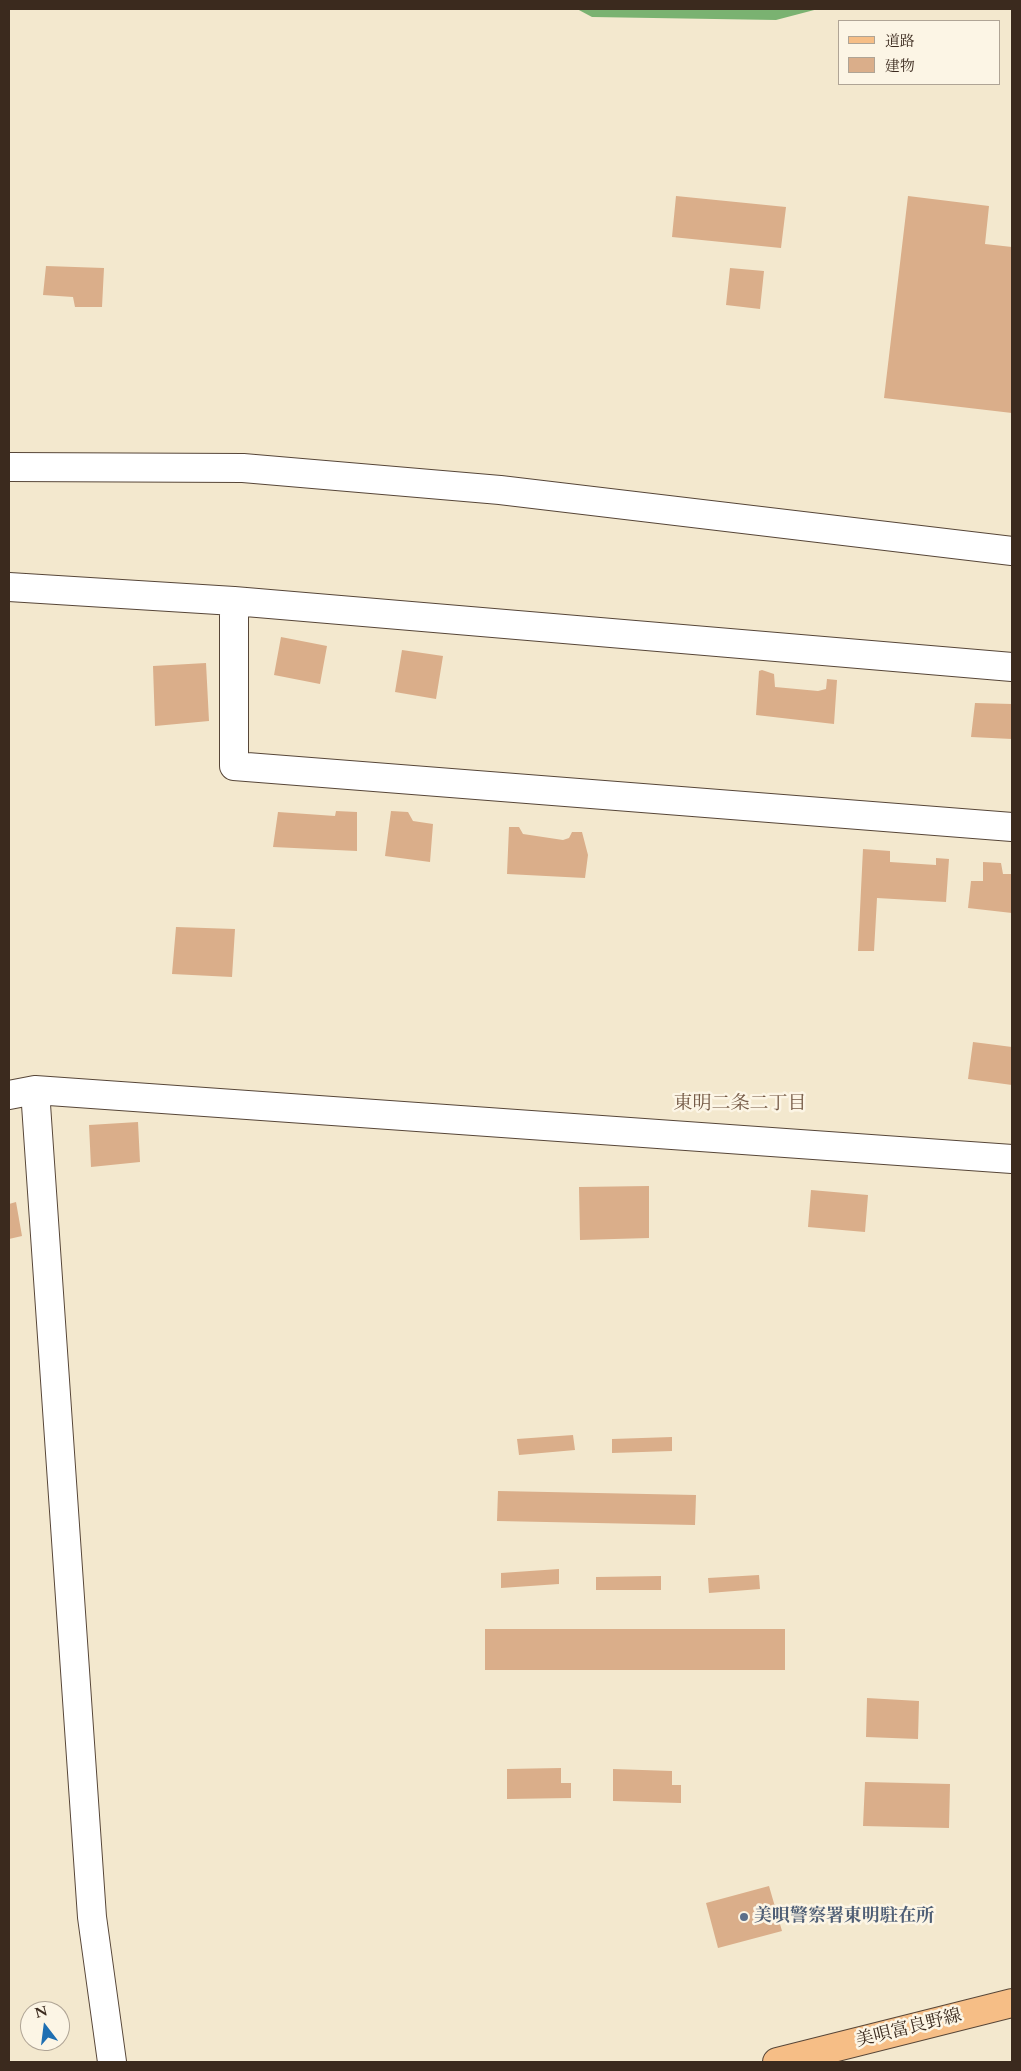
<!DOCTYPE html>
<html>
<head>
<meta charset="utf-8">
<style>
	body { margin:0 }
	#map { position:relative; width:1021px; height:2071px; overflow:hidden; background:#f3e8ce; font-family:Cardo,"Noto Serif JP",serif }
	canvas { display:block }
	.frame { position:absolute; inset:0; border:10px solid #3b2a1e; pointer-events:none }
	.legend { position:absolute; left:838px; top:20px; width:162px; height:65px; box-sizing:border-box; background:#fcf5e5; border:1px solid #afa495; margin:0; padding:6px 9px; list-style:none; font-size:15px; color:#3b2a1e }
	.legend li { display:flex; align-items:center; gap:10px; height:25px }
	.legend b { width:25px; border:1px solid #afa495 }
	.north { position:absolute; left:20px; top:2001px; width:50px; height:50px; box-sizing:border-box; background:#fcf5e5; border:1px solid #afa495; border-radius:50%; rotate:345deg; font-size:14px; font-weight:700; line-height:20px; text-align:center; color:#3b2a1e }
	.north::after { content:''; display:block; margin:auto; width:18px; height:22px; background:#1f6fb2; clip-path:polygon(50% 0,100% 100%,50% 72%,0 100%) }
</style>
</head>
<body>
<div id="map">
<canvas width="1021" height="2071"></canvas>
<div class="frame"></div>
<ul class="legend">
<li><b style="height:6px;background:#f6be86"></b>道路</li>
<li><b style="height:14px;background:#daae8a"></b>建物</li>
</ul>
<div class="north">N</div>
</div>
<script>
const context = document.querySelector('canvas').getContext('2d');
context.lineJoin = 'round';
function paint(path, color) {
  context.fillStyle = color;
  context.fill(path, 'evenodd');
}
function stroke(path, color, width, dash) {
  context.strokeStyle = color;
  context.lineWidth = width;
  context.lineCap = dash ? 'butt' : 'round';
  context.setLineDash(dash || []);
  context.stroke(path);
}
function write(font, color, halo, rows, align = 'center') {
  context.font = font + ' Cardo,"Noto Serif JP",serif';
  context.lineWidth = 5;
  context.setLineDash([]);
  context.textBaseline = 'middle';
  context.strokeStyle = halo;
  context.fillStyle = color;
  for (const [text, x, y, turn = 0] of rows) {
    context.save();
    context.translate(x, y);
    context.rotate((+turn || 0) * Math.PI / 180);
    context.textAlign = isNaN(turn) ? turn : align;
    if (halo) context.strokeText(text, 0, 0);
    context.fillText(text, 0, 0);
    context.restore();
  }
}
paint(new Path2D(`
	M 577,9 L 818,9 L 776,20 L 592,17 Z`), '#7ab271');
paint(new Path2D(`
	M 676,196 L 786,207 L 781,248 L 672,237 Z
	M 908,196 L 989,206 L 985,244 L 1012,247 L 1012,413 L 884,398 Z
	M 46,266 L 104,268 L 102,307 L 75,307 L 73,297 L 43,295 Z
	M 730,268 L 764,271 L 760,309 L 726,305 Z
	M 281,637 L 327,646 L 320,684 L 274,675 Z
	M 402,650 L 443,656 L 436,699 L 395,692 Z
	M 206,663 L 209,721 L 155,726 L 153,666 Z
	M 762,670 L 774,674 L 775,687 L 818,691 L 826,689 L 827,679 L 837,680 L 834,724 L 756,715 L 759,671 Z
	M 975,703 L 1012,704 L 1012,739 L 971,737 Z
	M 336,811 L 357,812 L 357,851 L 273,847 L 278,812 L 335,816 Z
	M 391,811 L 408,812 L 413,821 L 433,824 L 430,862 L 385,856 Z
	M 509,827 L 519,827 L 523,834 L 563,840 L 569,838 L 572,832 L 582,832 L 588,855 L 585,878 L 507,874 Z
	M 863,849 L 890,851 L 890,862 L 936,865 L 936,858 L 949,859 L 946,902 L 877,898 L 874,951 L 858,951 Z
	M 983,862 L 1001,863 L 1003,874 L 1012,874 L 1012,913 L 968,908 L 971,881 L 983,881 Z
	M 176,927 L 235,929 L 232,977 L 172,974 Z
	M 973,1042 L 1012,1047 L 1012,1085 L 968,1079 Z
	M 138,1122 L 140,1162 L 91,1167 L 89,1125 Z
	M 649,1186 L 649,1238 L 580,1240 L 579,1187 Z
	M 811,1190 L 868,1195 L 865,1232 L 808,1227 Z
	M 16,1202 L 22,1236 L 9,1239 L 9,1204 Z
	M 573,1435 L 575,1450 L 519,1455 L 517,1439 Z
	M 672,1437 L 672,1451 L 612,1453 L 612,1439 Z
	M 498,1491 L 696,1495 L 695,1525 L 497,1521 Z
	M 559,1569 L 559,1584 L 501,1588 L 501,1573 Z
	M 759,1575 L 760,1589 L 709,1593 L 708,1578 Z
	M 661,1576 L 661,1590 L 596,1590 L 596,1577 Z
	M 485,1629 L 785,1629 L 785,1670 L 485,1670 Z
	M 867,1698 L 919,1701 L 918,1739 L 866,1737 Z
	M 561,1768 L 561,1783 L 571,1783 L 571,1798 L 507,1799 L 507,1769 Z
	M 613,1769 L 672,1771 L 672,1785 L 681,1785 L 681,1803 L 613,1801 Z
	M 865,1782 L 950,1784 L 949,1828 L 863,1826 Z
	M 769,1886 L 782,1931 L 718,1948 L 706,1903 Z`), '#daae8a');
const minor = new Path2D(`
	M 9,467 L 243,468 L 500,490 L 1012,551
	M 9,587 L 234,601 L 1012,667
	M 234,601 L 234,766 L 1012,827
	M 35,1090 L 92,1917 L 112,2062
	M 9,1095 L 35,1090 L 1012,1159`);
const major = new Path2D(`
	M 777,2062 L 1012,2003`);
stroke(minor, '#574638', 30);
stroke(major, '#574638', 30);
stroke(minor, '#fff', 28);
stroke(major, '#f6be86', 28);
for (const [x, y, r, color] of [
	[744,1917,5,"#5c6f8a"]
]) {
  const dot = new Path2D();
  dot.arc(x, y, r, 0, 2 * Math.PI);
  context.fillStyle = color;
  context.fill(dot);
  stroke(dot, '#fcf5e5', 2);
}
write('bold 18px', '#4e5e75', '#fcf5e5', [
	["美唄警察署東明駐在所",754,1917]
], 'left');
write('18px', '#3b2a1e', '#fcf5e5', [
	["美唄富良野線",909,2029,-14]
]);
write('19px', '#735844', '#fcf5e5', [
	["東明二条二丁目",740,1105]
]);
</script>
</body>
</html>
